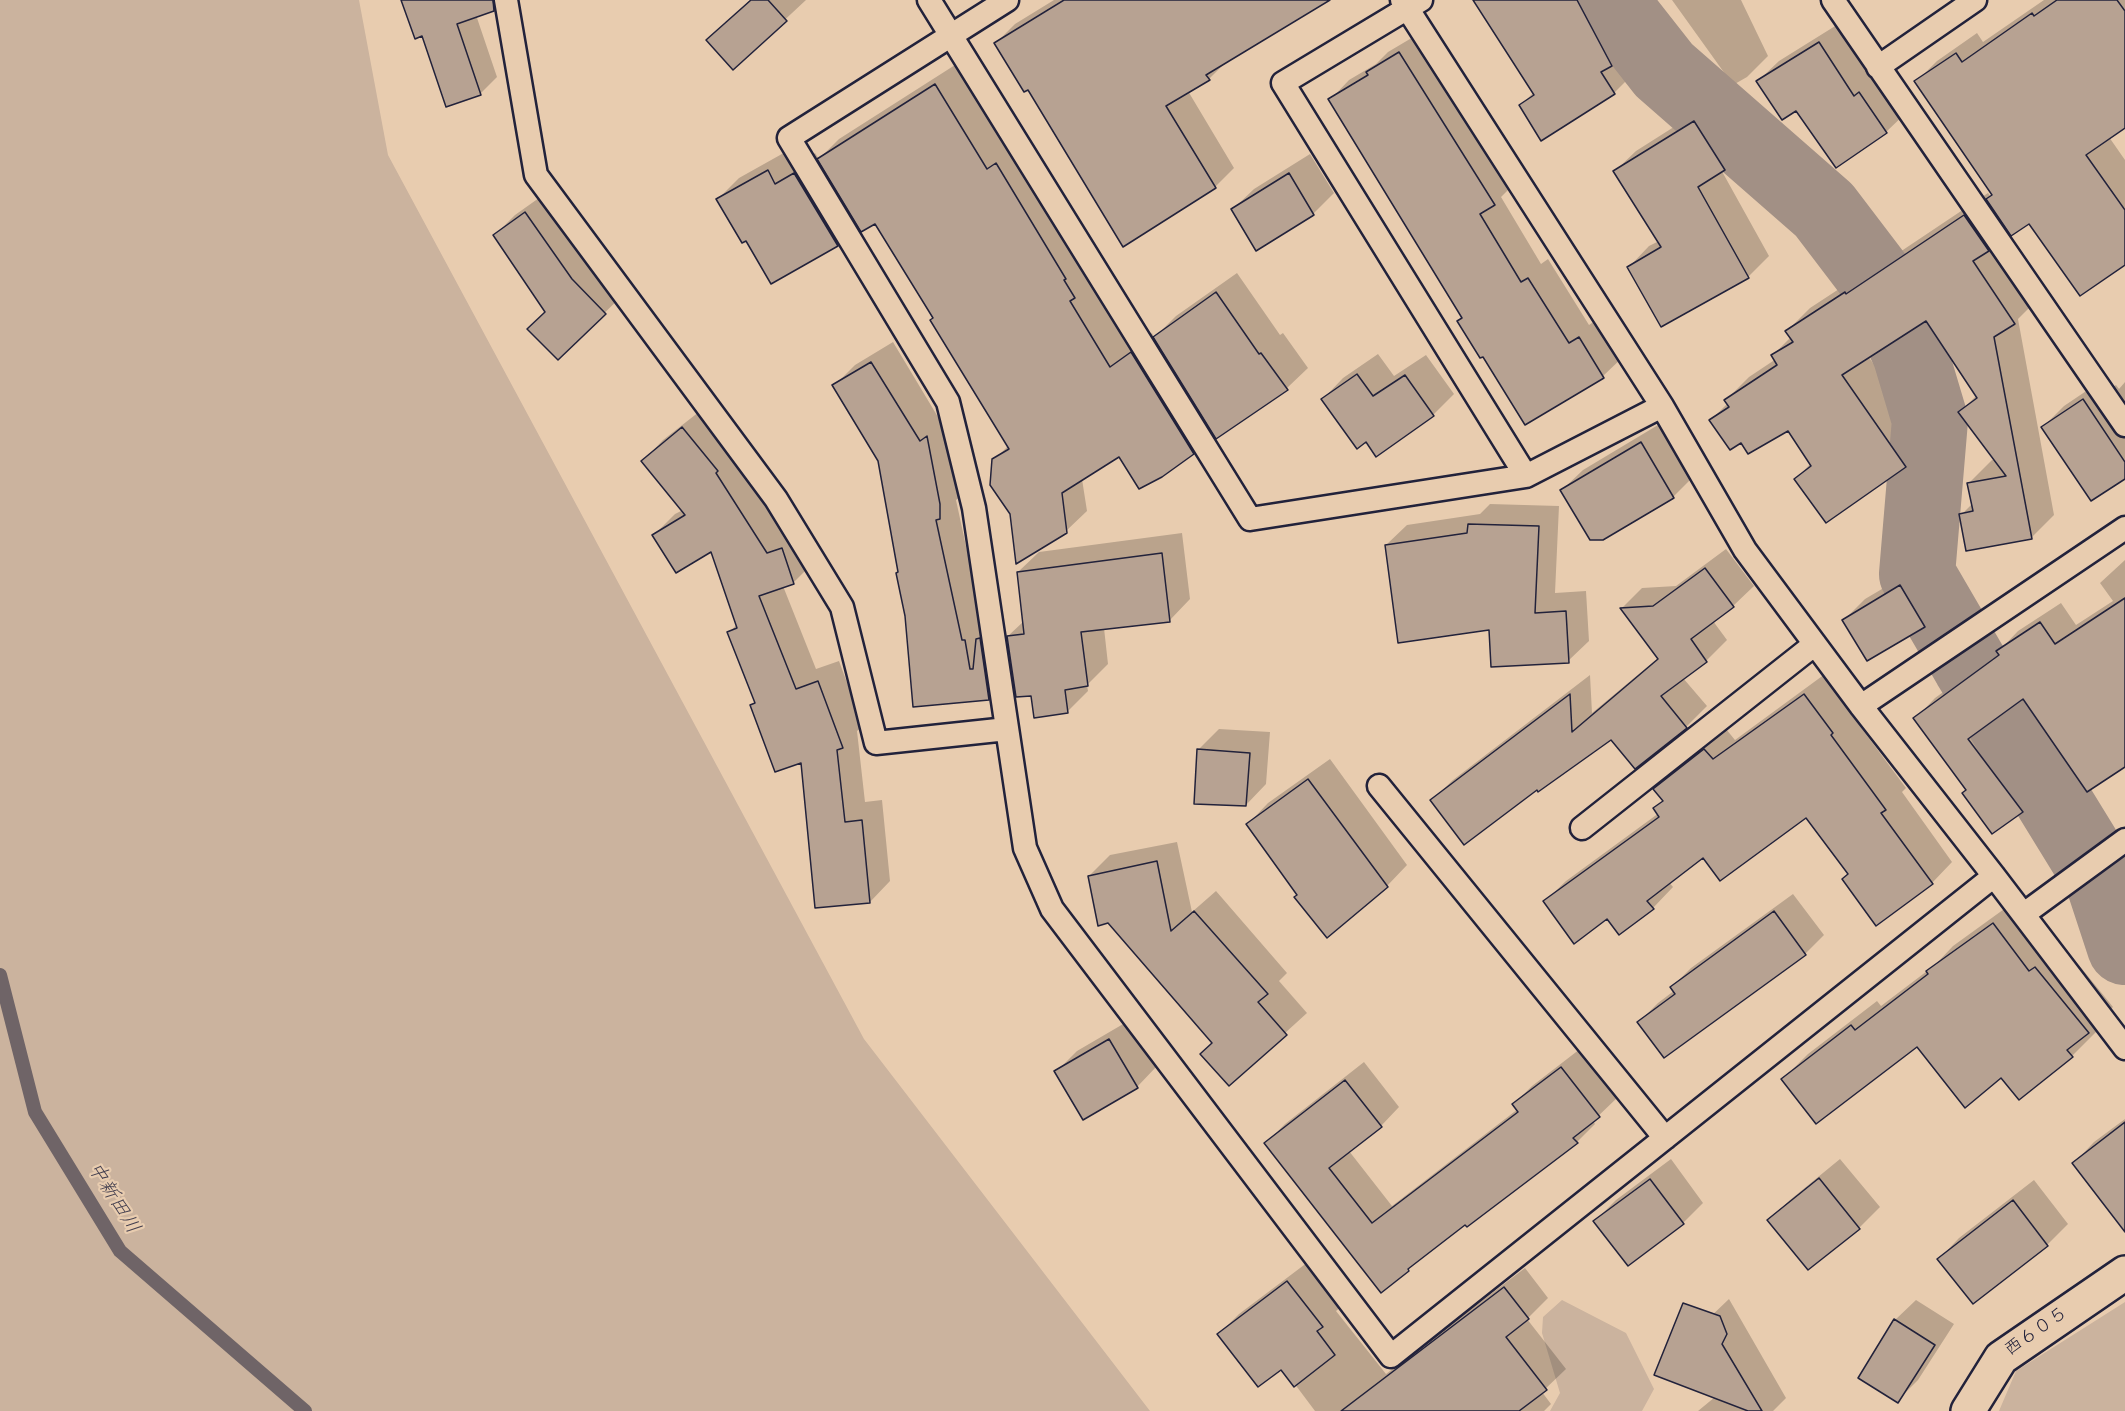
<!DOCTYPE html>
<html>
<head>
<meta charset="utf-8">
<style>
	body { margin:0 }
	canvas { display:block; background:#e8ccaf }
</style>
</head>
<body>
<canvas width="2125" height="1411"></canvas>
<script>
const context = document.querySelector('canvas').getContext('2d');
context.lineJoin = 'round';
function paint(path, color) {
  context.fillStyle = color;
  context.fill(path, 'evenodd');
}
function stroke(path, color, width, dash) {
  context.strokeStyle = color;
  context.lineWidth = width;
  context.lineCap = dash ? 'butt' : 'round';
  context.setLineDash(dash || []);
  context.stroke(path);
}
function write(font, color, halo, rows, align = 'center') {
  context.font = font + ' Kalam,"Klee One",sans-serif';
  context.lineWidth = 4.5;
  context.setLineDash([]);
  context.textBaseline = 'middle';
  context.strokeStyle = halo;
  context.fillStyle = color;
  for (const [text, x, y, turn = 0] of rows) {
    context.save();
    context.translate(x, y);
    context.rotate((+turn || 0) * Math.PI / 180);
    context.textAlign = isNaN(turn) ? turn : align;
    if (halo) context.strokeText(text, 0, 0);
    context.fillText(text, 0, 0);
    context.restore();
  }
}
paint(new Path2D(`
	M 0,0 L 359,0 L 388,155 L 864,1039 L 1150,1411 L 0,1411 Z
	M 1562,1300 L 1626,1333 L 1654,1389 L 1642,1411 L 1550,1411 L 1560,1393 L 1542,1333 L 1543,1317 Z
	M 2125,1302 L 2125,1411 L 1999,1411 L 2016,1371 Z`), '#cbb39e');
paint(new Path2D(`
	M 403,0 L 486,0 L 475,12 L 497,77 L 480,94 L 423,34 Z
	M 750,0 L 806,0 L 733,68 L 708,40 Z
	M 1054,0 L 1316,0 L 1228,60 L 1209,79 L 1188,91 L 1234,168 L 1215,187 L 1028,87 L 996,43 L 1015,24 Z
	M 1475,0 L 1610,0 L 1632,44 L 1623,53 L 1635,72 L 1614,93 L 1521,105 L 1534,92 Z
	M 1672,0 L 1741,0 L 1768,56 L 1747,77 L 1733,85 Z
	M 2044,0 L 2125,0 L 2125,126 L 2109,137 L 2125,160 L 2125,263 L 2029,222 L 2008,229 L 1998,240 L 2037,300 L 2018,319 L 2054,515 L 2031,538 L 1961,515 L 1973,503 L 1969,483 L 1992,460 L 1995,460 L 1960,412 L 1977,395 L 1926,319 L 1868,356 L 1928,442 L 1905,466 L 1796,479 L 1811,463 L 1789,429 L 1741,441 L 1711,420 L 1728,403 L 1726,400 L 1749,377 L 1776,359 L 1773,355 L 1791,337 L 1787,331 L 1810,308 L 1868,270 L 1870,272 L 1988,193 L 1991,197 L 1993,194 L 1916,82 L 1937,61 L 1977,33 L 1983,42 Z
	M 1840,23 L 1907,112 L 1886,132 L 1797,108 L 1758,81 L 1779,61 Z
	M 1420,33 L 1514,184 L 1501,197 L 1541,264 L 1548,259 L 1589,325 L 1599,318 L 1623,357 L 1603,376 L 1463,317 L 1330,100 L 1349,80 L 1376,64 L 1388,52 Z
	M 955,65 L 1008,150 L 1017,144 L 1090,281 L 1131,348 L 1152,333 L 1154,338 L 1176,316 L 1237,273 L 1280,335 L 1283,333 L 1308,368 L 1287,388 L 1217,437 L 1214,432 L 1193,453 L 1120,455 L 1082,479 L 1087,511 L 1066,531 L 1011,514 L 994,460 L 1008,446 L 935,317 L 876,222 L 858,224 L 837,244 L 772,282 L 747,239 L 718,199 L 739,178 L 789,150 L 796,165 L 815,153 L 819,159 L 839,139 Z
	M 1688,118 L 1714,157 L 1769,256 L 1748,277 L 1629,267 L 1649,246 L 1659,241 L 1615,171 L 1636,151 Z
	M 1310,154 L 1334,193 L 1313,214 L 1233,209 L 1254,189 Z
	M 546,193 L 626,292 L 558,358 L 547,311 L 495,235 L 515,215 Z
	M 893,342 L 941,422 L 948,417 L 960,497 L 956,500 L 982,620 L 1009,678 L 988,699 L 906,615 L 879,460 L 834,386 L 855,365 Z
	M 1378,354 L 1394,376 L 1426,355 L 1454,394 L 1433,415 L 1366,440 L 1323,399 L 1343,378 Z
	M 2104,379 L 2110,389 L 2116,385 L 2119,389 L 2125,382 L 2125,477 L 2043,427 L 2064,406 Z
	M 704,408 L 814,562 L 793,583 L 783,586 L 816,669 L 839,661 L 863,726 L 857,731 L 865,802 L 882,800 L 890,881 L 870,902 L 802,761 L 752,705 L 756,701 L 729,633 L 737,624 L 711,550 L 654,535 L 675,514 L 683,510 L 643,461 L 663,440 Z
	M 1663,422 L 1694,476 L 1673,497 L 1603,538 L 1562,490 L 1583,470 Z
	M 1490,504 L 1559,506 L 1555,593 L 1586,591 L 1589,641 L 1568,661 L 1490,628 L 1386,545 L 1407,525 L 1480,514 Z
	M 1182,533 L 1190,599 L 1170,620 L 1104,628 L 1108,664 L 1087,685 L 1088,691 L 1067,712 L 1033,694 L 1008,636 L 1024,621 L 1018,572 L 1039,552 Z
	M 1726,549 L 1754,586 L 1733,606 L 1713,621 L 1727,640 L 1706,661 L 1683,678 L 1707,706 L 1686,727 L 1636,767 L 1611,738 L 1432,800 L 1453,780 L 1590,675 L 1592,713 L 1658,658 L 1622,608 L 1642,588 L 1676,586 Z
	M 2125,560 L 2125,765 L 2024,697 L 1990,721 L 2042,791 L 2022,811 L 1967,790 L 1915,719 L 1935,698 L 1998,652 L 2018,631 L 2061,603 L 2076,625 L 2113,601 L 2100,583 Z
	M 1921,566 L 1944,605 L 1924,625 L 1844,620 L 1865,599 Z
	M 1825,674 L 1853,712 L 1851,714 L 1906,788 L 1902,792 L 1952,862 L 1932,883 L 1849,873 L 1807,816 L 1703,856 L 1669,882 L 1673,887 L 1653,908 L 1608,917 L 1545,901 L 1566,881 L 1659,813 L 1655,808 L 1664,800 L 1655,789 L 1675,769 L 1726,729 L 1735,740 Z
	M 1219,729 L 1270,732 L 1266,784 L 1246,805 L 1198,750 Z
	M 1330,759 L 1407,865 L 1387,886 L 1298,895 L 1248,824 L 1268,803 Z
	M 1177,842 L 1192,912 L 1216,891 L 1287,973 L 1279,981 L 1307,1013 L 1229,1084 L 1214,1042 L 1089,876 L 1110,855 Z
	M 1793,894 L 1824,935 L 1805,954 L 1639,1022 L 1658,1003 L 1675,990 L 1672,987 L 1691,968 Z
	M 2018,899 L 2055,947 L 2061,943 L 2113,1007 L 2093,1027 L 2097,1031 L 2072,1056 L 2001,1076 L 1917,1045 L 1783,1079 L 1808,1054 L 1877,1001 L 1881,1006 L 1935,965 L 1953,946 Z
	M 1130,1020 L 1157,1066 L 1137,1087 L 1056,1072 L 1077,1051 Z
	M 1580,1049 L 1618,1097 L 1593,1121 L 1595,1124 L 1577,1142 L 1422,1256 L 1382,1291 L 1266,1143 L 1285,1124 L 1364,1062 L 1399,1107 L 1381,1126 L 1349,1151 L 1392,1206 L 1518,1109 L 1514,1104 L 1532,1086 Z
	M 2125,1119 L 2125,1207 L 2074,1163 L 2094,1142 Z
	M 1671,1159 L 1703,1203 L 1683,1223 L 1595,1221 L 1616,1200 Z
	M 1840,1159 L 1880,1207 L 1859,1228 L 1808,1268 L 1769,1220 L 1790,1200 Z
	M 2034,1180 L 2068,1224 L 2047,1245 L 1973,1302 L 1939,1259 L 1959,1238 Z
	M 1308,1262 L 1342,1306 L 1336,1311 L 1386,1374 L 1525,1268 L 1548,1298 L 1527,1319 L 1566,1369 L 1542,1392 L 1551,1404 L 1544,1411 L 1315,1411 L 1282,1367 L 1219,1334 L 1239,1314 Z
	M 1729,1299 L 1786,1398 L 1773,1411 L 1698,1411 L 1715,1397 L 1708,1319 Z
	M 1916,1300 L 1954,1324 L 1918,1380 L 1897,1401 L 1895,1320 Z`), '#0003');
stroke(new Path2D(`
	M 0,975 L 35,1112 L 120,1251 L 305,1411`), '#6f6467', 14);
stroke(new Path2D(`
	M 1609,0 L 1664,70 L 1824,210 L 1875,277 L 1910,353 L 1930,420 L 1917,574 L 1970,665 L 2104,883 L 2125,947`), '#a29085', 76);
const building = new Path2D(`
	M 401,0 L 493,0 L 494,11 L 457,24 L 481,95 L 446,107 L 422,36 L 415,39 Z
	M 751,0 L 768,0 L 787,21 L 733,70 L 706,40 Z
	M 1064,0 L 1330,0 L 1206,75 L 1210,80 L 1166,106 L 1216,188 L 1123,247 L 1028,90 L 1024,92 L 994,43 Z
	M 1473,0 L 1577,0 L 1612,66 L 1601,72 L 1615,94 L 1541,141 L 1519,105 L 1534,95 Z
	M 2057,0 L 2117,0 L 2125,11 L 2125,128 L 2086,155 L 2125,210 L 2125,265 L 2080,296 L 2029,224 L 2011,236 L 1986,199 L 1992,195 L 1914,81 L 1956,53 L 1962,62 L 2032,13 L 2034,16 Z
	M 1819,42 L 1854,96 L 1859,92 L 1887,133 L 1836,168 L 1796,111 L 1782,120 L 1756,81 Z
	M 1399,52 L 1495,205 L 1480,214 L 1521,282 L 1528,278 L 1569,343 L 1579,337 L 1604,378 L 1525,425 L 1483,357 L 1480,358 L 1457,321 L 1462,318 L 1328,99 L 1368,75 L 1366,72 Z
	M 935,84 L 987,169 L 996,163 L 1066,279 L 1064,280 L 1075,298 L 1070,301 L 1110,367 L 1131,352 L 1194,454 L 1162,477 L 1139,489 L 1119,457 L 1062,493 L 1067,533 L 1016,564 L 1010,514 L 990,485 L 992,459 L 1009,449 L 930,320 L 933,318 L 875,224 L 861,232 L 817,159 Z
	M 1694,121 L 1725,170 L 1698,187 L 1749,278 L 1661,327 L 1627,267 L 1661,247 L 1613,171 Z
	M 768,170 L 775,184 L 794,173 L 838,246 L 771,284 L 746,241 L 742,243 L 716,199 Z
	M 1289,173 L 1314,215 L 1256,251 L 1231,209 Z
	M 525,212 L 572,279 L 606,314 L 558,360 L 527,329 L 545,312 L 493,235 Z
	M 1964,215 L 1989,251 L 1973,261 L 2015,324 L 1994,337 L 2032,539 L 1966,551 L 1959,514 L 1973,511 L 1967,483 L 2006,476 L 1958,412 L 1977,398 L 1926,321 L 1842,375 L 1906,467 L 1826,523 L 1794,479 L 1811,466 L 1788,431 L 1748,454 L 1741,443 L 1730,450 L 1709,420 L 1729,407 L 1724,400 L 1777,365 L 1771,355 L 1793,342 L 1785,331 L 1845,292 L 1846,294 Z
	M 1216,292 L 1259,354 L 1261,353 L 1288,390 L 1216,439 L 1153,337 Z
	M 871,362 L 920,441 L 927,436 L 940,504 L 940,519 L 936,520 L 962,640 L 965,640 L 970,669 L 973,669 L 976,639 L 980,638 L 989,700 L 913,707 L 905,616 L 896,573 L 898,572 L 878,461 L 832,385 Z
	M 1357,374 L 1373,396 L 1405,375 L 1434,416 L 1376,457 L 1366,442 L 1357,449 L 1321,399 Z
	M 2083,399 L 2125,462 L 2125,479 L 2091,501 L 2041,427 Z
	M 682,427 L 718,471 L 716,473 L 767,553 L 782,548 L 794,584 L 759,596 L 796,689 L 818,681 L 843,748 L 837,750 L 845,822 L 862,820 L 870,903 L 815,908 L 801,763 L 775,772 L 750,705 L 755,703 L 727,632 L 737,628 L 711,552 L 676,573 L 652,535 L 685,515 L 641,461 Z
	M 1641,442 L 1674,498 L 1603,540 L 1590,540 L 1560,490 Z
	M 1468,524 L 1539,526 L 1535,613 L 1566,611 L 1569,663 L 1491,667 L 1489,630 L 1398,643 L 1385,545 L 1467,533 Z
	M 1162,553 L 1170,622 L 1081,632 L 1088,686 L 1065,690 L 1068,713 L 1034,718 L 1031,696 L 1016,697 L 1007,636 L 1024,634 L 1017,572 Z
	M 1705,568 L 1734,607 L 1691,639 L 1707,662 L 1661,696 L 1687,728 L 1635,769 L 1611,740 L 1538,792 L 1537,790 L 1464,845 L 1430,800 L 1570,694 L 1572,732 L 1658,659 L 1620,608 L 1653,606 Z
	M 1900,585 L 1925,627 L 1867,661 L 1842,620 Z
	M 2125,598 L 2125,767 L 2087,792 L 2023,699 L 1968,739 L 2023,812 L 1992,834 L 1962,793 L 1966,790 L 1913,718 L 1999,655 L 1996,651 L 2040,622 L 2055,644 Z
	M 1804,694 L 1833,733 L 1831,735 L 1886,810 L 1881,813 L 1933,884 L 1876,926 L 1842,879 L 1848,874 L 1806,818 L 1720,881 L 1703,858 L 1647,901 L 1654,909 L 1619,935 L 1607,919 L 1574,944 L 1543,901 L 1659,817 L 1653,808 L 1663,801 L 1653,789 L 1704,749 L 1713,759 Z
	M 1197,749 L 1250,753 L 1246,806 L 1194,804 Z
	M 1308,779 L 1388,887 L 1327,938 L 1294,897 L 1297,895 L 1246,824 Z
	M 1157,861 L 1171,931 L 1194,911 L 1268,994 L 1258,1002 L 1287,1035 L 1229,1086 L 1200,1054 L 1212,1043 L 1108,923 L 1098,926 L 1088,876 Z
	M 1774,911 L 1806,955 L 1664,1058 L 1637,1022 L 1675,994 L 1670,987 Z
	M 1993,923 L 2029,971 L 2035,967 L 2089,1033 L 2067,1050 L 2073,1057 L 2019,1100 L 2001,1078 L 1965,1108 L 1917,1047 L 1816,1124 L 1781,1079 L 1851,1025 L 1855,1030 L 1928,974 L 1926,971 Z
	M 1109,1039 L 1138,1088 L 1083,1120 L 1054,1071 Z
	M 1561,1067 L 1600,1117 L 1573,1138 L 1578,1143 L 1467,1227 L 1465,1225 L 1408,1269 L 1409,1271 L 1381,1293 L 1264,1143 L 1345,1080 L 1382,1127 L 1329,1168 L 1372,1223 L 1518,1112 L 1512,1104 Z
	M 2125,1122 L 2125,1232 L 2072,1163 Z
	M 1819,1178 L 1860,1229 L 1808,1270 L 1767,1220 Z
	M 1650,1179 L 1684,1224 L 1628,1266 L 1593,1221 Z
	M 2013,1200 L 2048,1246 L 1973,1304 L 1937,1259 Z
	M 1287,1281 L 1323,1327 L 1317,1331 L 1335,1355 L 1294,1387 L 1281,1370 L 1258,1387 L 1217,1334 Z
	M 1504,1287 L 1529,1319 L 1506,1337 L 1547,1390 L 1519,1411 L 1341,1411 Z
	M 1683,1303 L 1720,1316 L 1727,1334 L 1722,1344 L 1762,1411 L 1748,1411 L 1654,1375 Z
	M 1894,1319 L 1935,1345 L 1898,1403 L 1858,1378 Z`);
paint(building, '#b7a292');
stroke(building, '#22223b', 1.5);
const lane = new Path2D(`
	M 506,0 L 536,175 L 776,499 L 842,607 L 876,743 L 1007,729
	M 929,0 L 1250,519 L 1526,476 L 1662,406
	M 1007,0 L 789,138 L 948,402 L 974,508 L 1025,848 L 1052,909 L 1391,1356 L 1994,876
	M 1402,0 L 1662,406 L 1745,550 L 1861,706 L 1994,876 L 2125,1048
	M 1421,0 L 1283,83 L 1526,476
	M 1833,0 L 2125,425
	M 1878,67 L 1975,0
	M 1861,706 L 2125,528
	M 1379,786 L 1665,1138
	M 1582,828 L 1815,644
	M 2024,914 L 2125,840`);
const street = new Path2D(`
	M 1968,1411 L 2001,1358 L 2125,1273`);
stroke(lane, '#22223b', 27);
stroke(street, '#22223b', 38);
stroke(lane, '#e8ccaf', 22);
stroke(street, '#e8ccaf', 33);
write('18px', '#22223b', '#e8ccaf', [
	["西６０５",2037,1333,-35]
]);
write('italic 20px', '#423e4e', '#e8ccaf', [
	["中新田川",112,1199,58]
]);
</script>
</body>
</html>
